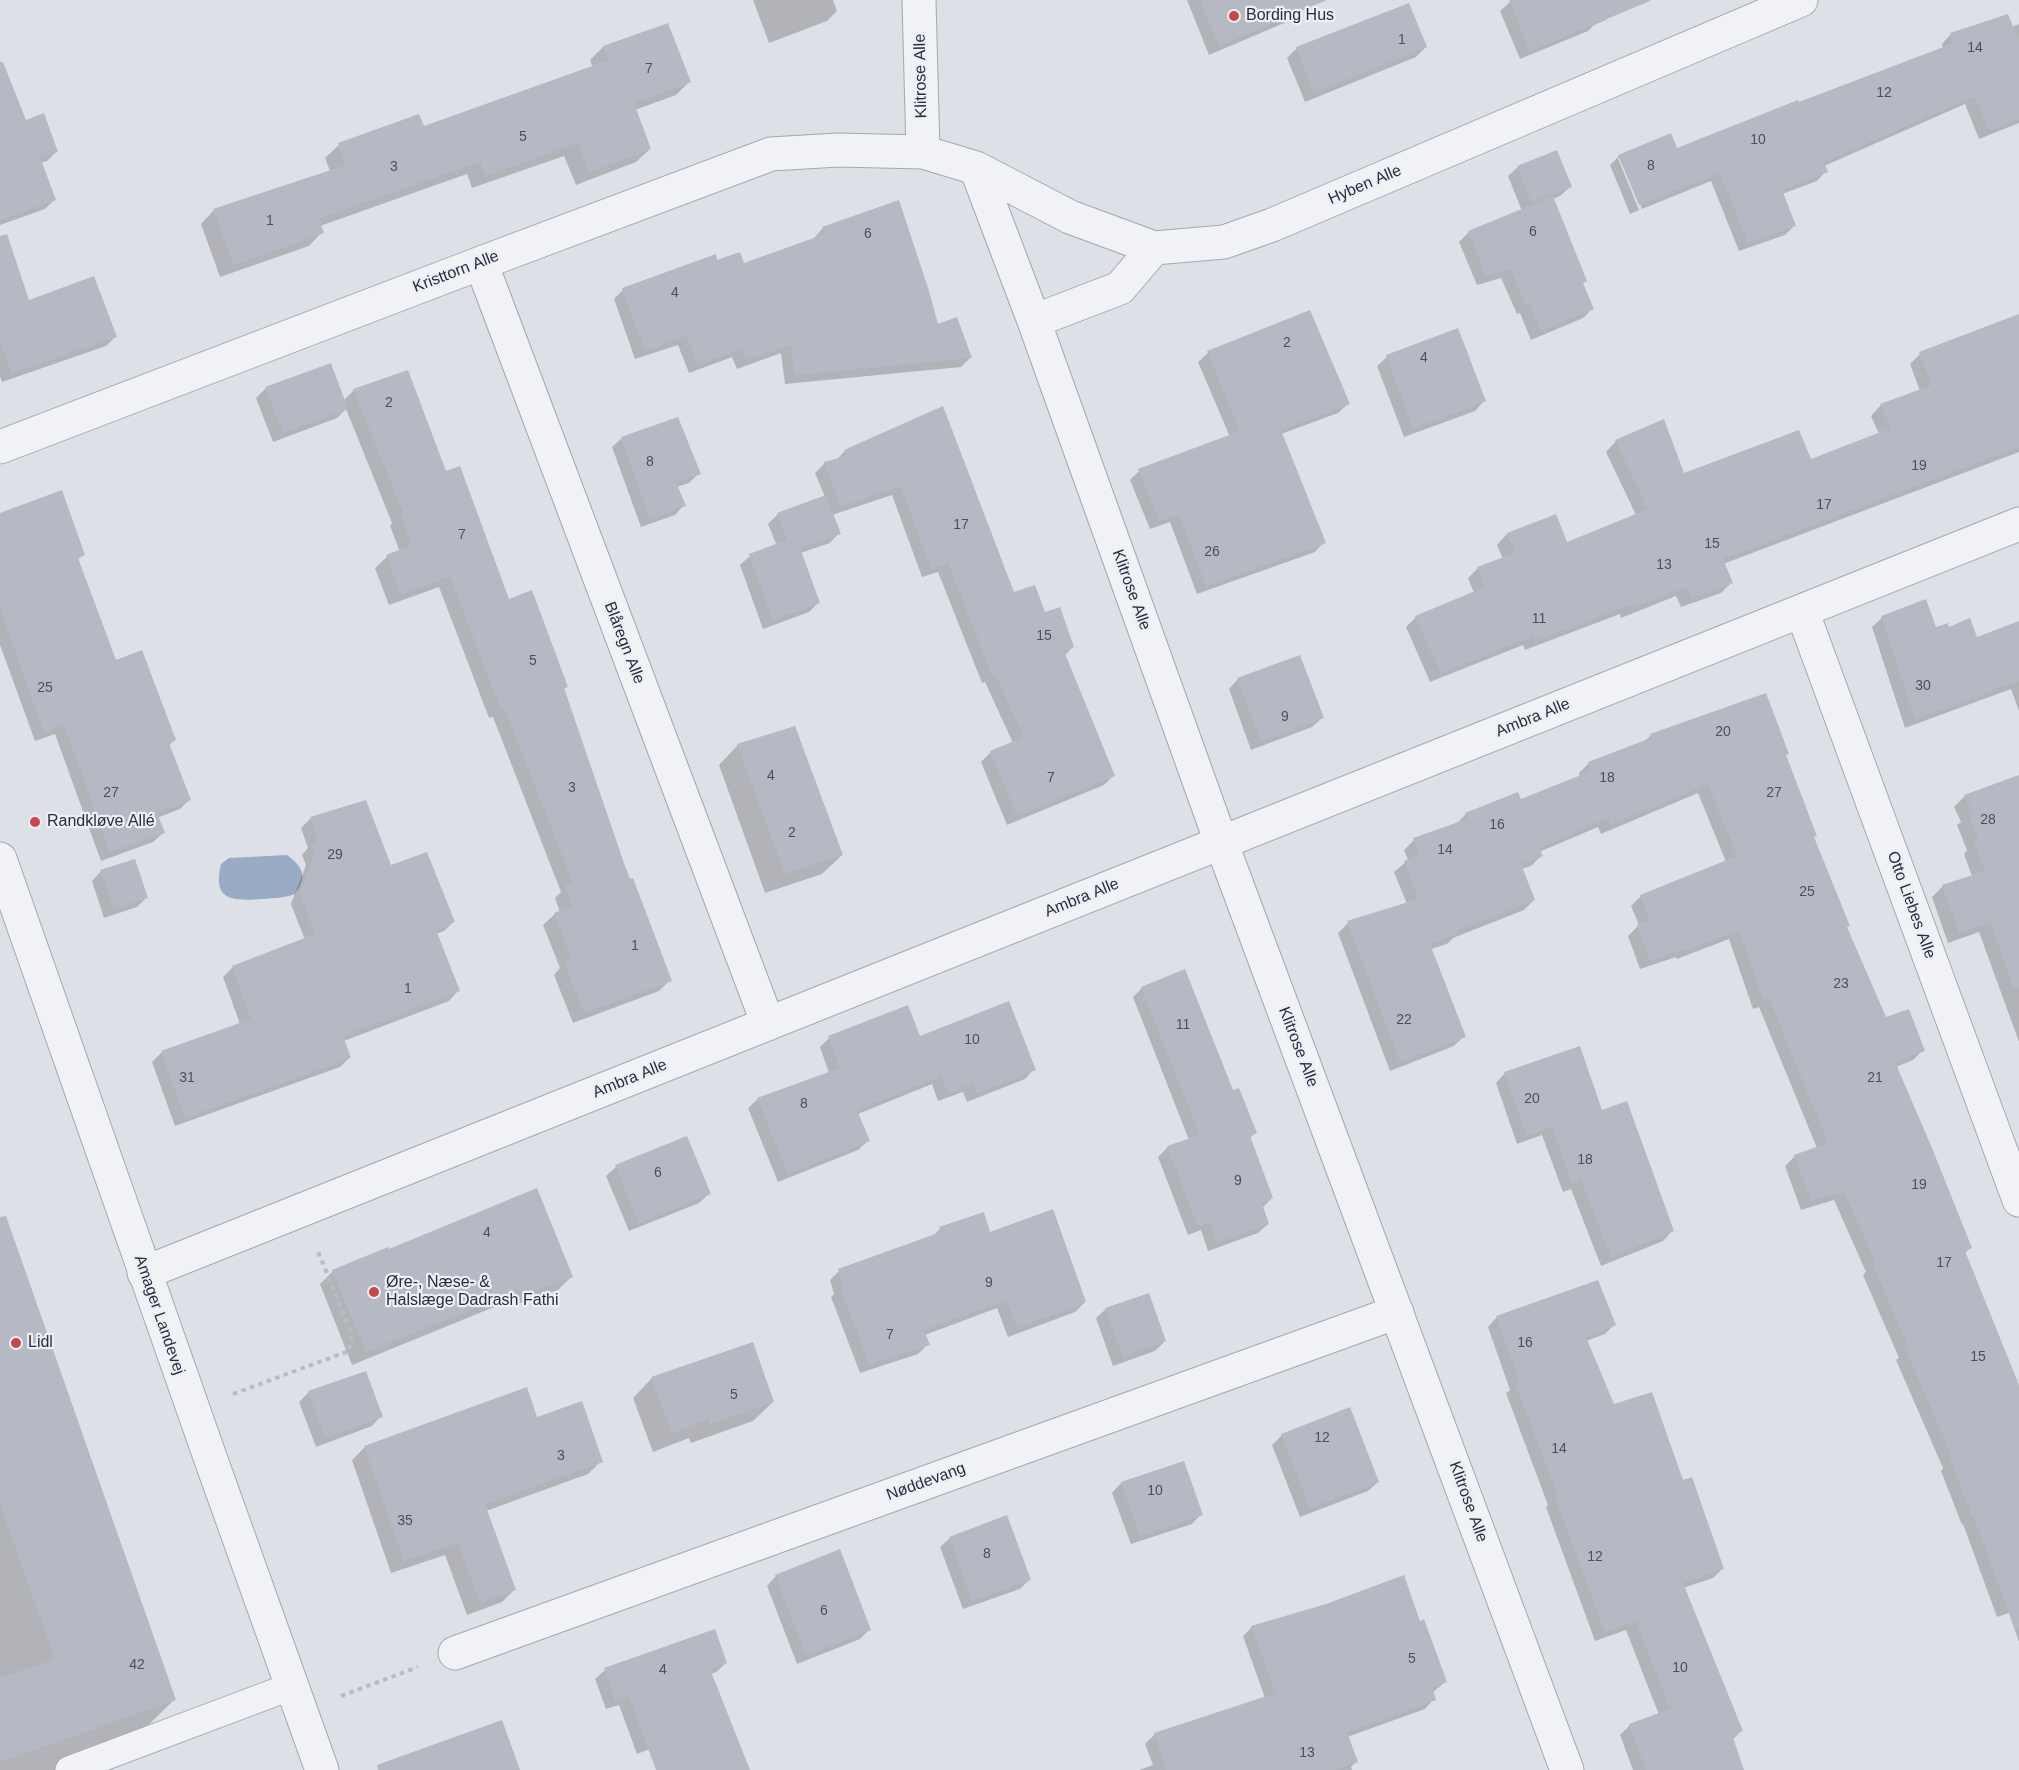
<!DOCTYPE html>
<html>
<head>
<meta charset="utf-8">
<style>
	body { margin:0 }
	canvas { display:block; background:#dee0e7 }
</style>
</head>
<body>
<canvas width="2019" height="1770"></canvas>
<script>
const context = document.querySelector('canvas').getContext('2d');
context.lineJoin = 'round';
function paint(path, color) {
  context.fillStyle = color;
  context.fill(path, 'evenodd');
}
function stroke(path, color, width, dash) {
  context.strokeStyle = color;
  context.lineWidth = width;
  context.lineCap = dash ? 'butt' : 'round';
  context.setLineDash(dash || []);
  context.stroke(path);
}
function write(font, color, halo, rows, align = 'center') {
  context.font = font + ' Arial,sans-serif';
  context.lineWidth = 4.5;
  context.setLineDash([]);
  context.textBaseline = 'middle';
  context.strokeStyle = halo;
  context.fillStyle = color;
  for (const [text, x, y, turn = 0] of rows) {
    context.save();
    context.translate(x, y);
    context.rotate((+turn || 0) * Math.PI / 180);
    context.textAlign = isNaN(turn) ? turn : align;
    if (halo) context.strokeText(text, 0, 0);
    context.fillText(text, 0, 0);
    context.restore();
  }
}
paint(new Path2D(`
	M 287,855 C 303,867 308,876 295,894 C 285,898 274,898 262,899 C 232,901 212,901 221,864 L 229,858 Z`), '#9aabc6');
paint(new Path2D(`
	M 753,0 L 833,0 L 837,11 L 827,21 L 769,43 Z
	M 1187,0 L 1302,0 L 1305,8 L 1296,18 L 1209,55 Z
	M 1515,0 L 1636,0 L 1615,12 L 1606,20 L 1594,25 L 1588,31 L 1520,59 L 1500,11 L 1510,2 Z
	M 2019,24 L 2019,123 L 1979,139 L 1965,104 L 1824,166 L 1826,171 L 1817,181 L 1782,194 L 1794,226 L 1785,235 L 1739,251 L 1711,181 L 1642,209 L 1621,158 L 1618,158 L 1639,210 L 1630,214 L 1610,165 L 1619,156 L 1676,150 L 1943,48 L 1942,44 L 1951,34 L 2012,27 Z
	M 667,25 L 689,82 L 676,95 L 635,110 L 650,149 L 636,162 L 576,185 L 564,156 L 472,188 L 467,174 L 320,226 L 322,232 L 309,246 L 220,277 L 201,224 L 214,210 L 330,171 L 325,158 L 339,145 L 418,116 L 423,128 L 593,68 L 590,60 L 603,47 Z
	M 1426,47 L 1416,57 L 1305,102 L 1287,58 L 1297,48 Z
	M 0,131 L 56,152 L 47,161 L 40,163 L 54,200 L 45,209 L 0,225 Z
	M 1518,167 L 1570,187 L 1560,196 L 1553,199 L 1592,309 L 1583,318 L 1531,340 L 1520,313 L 1517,314 L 1501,278 L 1477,285 L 1459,242 L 1469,232 L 1522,211 L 1508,176 Z
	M 823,228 L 937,326 L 970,358 L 961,367 L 785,384 L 781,353 L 737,369 L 732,357 L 689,373 L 678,345 L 635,359 L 614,299 L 623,290 L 716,262 L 743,264 L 814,239 L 814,238 Z
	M 0,286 L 28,302 L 115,337 L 106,346 L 2,382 L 0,376 Z
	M 2019,315 L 2019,452 L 1723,564 L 1731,583 L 1721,593 L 1681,607 L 1676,596 L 1621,618 L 1620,614 L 1525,650 L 1523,645 L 1430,682 L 1406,627 L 1416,617 L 1474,593 L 1468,578 L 1478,568 L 1503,559 L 1497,545 L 1507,534 L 1555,516 L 1566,544 L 1636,515 L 1606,452 L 1616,441 L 1683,475 L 1810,461 L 1879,434 L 1871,416 L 1881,405 L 1920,391 L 1910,364 L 1920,354 Z
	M 1457,330 L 1484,401 L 1475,411 L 1404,437 L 1377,366 L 1387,357 Z
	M 1208,353 L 1348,404 L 1338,413 L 1281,434 L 1324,542 L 1315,552 L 1197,594 L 1170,522 L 1150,529 L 1130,480 L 1139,471 L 1230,437 L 1198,362 Z
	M 266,388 L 343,401 L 354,390 L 445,473 L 508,601 L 567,686 L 563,690 L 623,867 L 670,980 L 659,991 L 573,1023 L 554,975 L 560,968 L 543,925 L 555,914 L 560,912 L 555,898 L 561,892 L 493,717 L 489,718 L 439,587 L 389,605 L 375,568 L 387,557 L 400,552 L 390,526 L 392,523 L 346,409 L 337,418 L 273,442 L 256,398 Z
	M 942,408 L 1013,593 L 1044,614 L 1073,647 L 1064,656 L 1113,776 L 1104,785 L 1007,825 L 981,762 L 991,752 L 1013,743 L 985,682 L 982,683 L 938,572 L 922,577 L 892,495 L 832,515 L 839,533 L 830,543 L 800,553 L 819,602 L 809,612 L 763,629 L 740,565 L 750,556 L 777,546 L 768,524 L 778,514 L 825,497 L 815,473 L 825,463 L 835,461 L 845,451 Z
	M 622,438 L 699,473 L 689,483 L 677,487 L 684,505 L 675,515 L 641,527 L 612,447 Z
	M 0,514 L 83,555 L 77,560 L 115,662 L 175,740 L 169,745 L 189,800 L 180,809 L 157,818 L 163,833 L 153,842 L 101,861 L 55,734 L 35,741 L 0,645 Z
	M 1882,618 L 1936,629 L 1948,629 L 1976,639 L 2019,622 L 2019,711 L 2011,689 L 1905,728 L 1872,627 Z
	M 1238,679 L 1322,718 L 1312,727 L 1251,750 L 1229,689 Z
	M 1650,736 L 1787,754 L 1785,756 L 1815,836 L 1813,838 L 1846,927 L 1885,1019 L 1923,1050 L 1913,1060 L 1896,1067 L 1970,1248 L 1965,1253 L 2019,1389 L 2019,1642 L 2009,1613 L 1997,1617 L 1963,1524 L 1962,1525 L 1941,1471 L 1943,1468 L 1896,1360 L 1899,1358 L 1863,1275 L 1866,1272 L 1834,1200 L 1801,1210 L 1785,1166 L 1795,1156 L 1817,1148 L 1759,1007 L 1753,1009 L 1729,939 L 1677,959 L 1676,957 L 1640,969 L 1628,936 L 1639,925 L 1631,906 L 1641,896 L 1726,862 L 1698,793 L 1601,834 L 1598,827 L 1539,852 L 1541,856 L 1531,866 L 1521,869 L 1534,900 L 1524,910 L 1453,938 L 1447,944 L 1431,949 L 1464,1036 L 1454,1046 L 1390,1071 L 1338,933 L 1348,923 L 1407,904 L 1394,872 L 1408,860 L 1404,850 L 1414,840 L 1455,825 L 1466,814 L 1520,801 L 1580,777 L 1579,773 L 1589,763 L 1644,742 Z
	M 738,745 L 842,855 L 822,874 L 765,893 L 719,765 Z
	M 2019,777 L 2019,1042 L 1979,932 L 1948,943 L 1932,897 L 1943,886 L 1972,876 L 1964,854 L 1967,850 L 1957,825 L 1961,822 L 1954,807 L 1965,796 Z
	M 365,802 L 390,867 L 453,922 L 444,931 L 436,934 L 458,991 L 449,1001 L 344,1041 L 350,1057 L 340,1067 L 175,1126 L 152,1062 L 161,1053 L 240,1024 L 223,977 L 232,968 L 305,940 L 291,904 L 306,865 L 302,855 L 308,848 L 301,828 L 310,819 Z
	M 101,871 L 147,897 L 137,907 L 104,918 L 92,881 Z
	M 1142,988 L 1232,1092 L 1255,1133 L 1249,1139 L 1272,1198 L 1262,1208 L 1268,1224 L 1258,1233 L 1208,1251 L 1201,1230 L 1188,1235 L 1158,1157 L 1168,1147 L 1189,1140 L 1133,997 Z
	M 829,1038 L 919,1038 L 1034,1069 L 1025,1079 L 967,1102 L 963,1092 L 938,1101 L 932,1084 L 858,1114 L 868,1141 L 858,1150 L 778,1182 L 748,1108 L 758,1099 L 829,1073 L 820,1047 Z
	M 1505,1073 L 1601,1112 L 1672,1231 L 1663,1241 L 1601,1266 L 1571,1189 L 1563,1192 L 1542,1135 L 1517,1144 L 1496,1083 Z
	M 616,1167 L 709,1194 L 699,1203 L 629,1231 L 606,1176 Z
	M 940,1229 L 989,1234 L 1085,1302 L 1075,1312 L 1008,1337 L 997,1308 L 925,1335 L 928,1344 L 918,1354 L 860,1373 L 831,1297 L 834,1294 L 830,1280 L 839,1271 L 932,1237 Z
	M 0,1245 L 174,1700 L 122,1751 L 69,1770 L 0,1770 Z
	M 333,1271 L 571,1277 L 558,1290 L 511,1306 L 509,1301 L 352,1365 L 320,1284 Z
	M 1106,1309 L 1165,1341 L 1155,1351 L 1113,1366 L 1096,1318 Z
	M 1497,1317 L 1614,1325 L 1605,1334 L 1586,1341 L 1613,1406 L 1682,1482 L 1723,1568 L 1713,1578 L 1683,1588 L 1741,1731 L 1732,1740 L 1742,1770 L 1633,1770 L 1620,1735 L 1630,1725 L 1659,1715 L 1626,1630 L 1595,1641 L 1546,1507 L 1548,1505 L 1506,1393 L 1510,1390 L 1488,1327 Z
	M 652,1378 L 773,1402 L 753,1421 L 691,1443 L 689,1438 L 653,1452 L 633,1398 Z
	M 309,1392 L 381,1416 L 372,1426 L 316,1447 L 299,1402 Z
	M 536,1419 L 601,1461 L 588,1474 L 486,1511 L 515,1589 L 502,1602 L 467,1615 L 445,1555 L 391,1573 L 352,1460 L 365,1447 Z
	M 1282,1435 L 1378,1482 L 1368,1491 L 1300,1517 L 1272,1445 Z
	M 1121,1483 L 1201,1514 L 1192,1524 L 1131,1544 L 1112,1493 Z
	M 950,1538 L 1029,1580 L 1020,1589 L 963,1609 L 940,1547 Z
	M 776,1576 L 869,1630 L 860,1639 L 797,1664 L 767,1586 Z
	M 1419,1622 L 1445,1682 L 1432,1693 L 1434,1699 L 1425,1709 L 1347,1737 L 1356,1762 L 1351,1767 L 1352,1770 L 1139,1770 L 1153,1765 L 1145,1744 L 1155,1734 L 1265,1698 L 1243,1636 L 1252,1627 Z
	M 726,1663 L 716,1672 L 711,1674 L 748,1770 L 696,1770 L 683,1736 L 637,1754 L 619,1705 L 606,1709 L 595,1679 L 605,1670 Z`), '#0003');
paint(new Path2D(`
	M 1200,0 L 1327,0 L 1219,46 Z
	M 1509,0 L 1650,0 L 1650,1 L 1530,51 Z
	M 1409,3 L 1427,47 L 1314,93 L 1296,47 Z
	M 2008,14 L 2019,41 L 2019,119 L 1989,130 L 1975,96 L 1824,162 L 1828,172 L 1782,190 L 1796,226 L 1748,243 L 1720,173 L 1639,205 L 1618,155 L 1671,133 L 1677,148 L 1798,100 L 1799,102 L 1954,43 L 1950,33 Z
	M 668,23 L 691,82 L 634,103 L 651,149 L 589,173 L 578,143 L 486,176 L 480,162 L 319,218 L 324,233 L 234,265 L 213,209 L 346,165 L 338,143 L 419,114 L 424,126 L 609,60 L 603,46 Z
	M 0,62 L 3,62 L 26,120 L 44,113 L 58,152 L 40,157 L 56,200 L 0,220 Z
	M 1557,150 L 1572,187 L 1531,202 L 1517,166 Z
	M 1553,196 L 1587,281 L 1583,283 L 1594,309 L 1540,331 L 1530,304 L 1526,305 L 1510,269 L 1486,276 L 1468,231 Z
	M 899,200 L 929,291 L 938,324 L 957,317 L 972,358 L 794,375 L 791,345 L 746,360 L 741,349 L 698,365 L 687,336 L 645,351 L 622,288 L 716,254 L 717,260 L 740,252 L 744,263 L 825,234 L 822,227 Z
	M 7,234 L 29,300 L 94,276 L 117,337 L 12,373 L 0,342 L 0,236 Z
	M 1310,310 L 1350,404 L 1281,430 L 1326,543 L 1206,586 L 1179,514 L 1160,521 L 1138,469 L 1240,431 L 1207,351 Z
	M 2019,314 L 2019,447 L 1723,559 L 1733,583 L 1691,598 L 1687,587 L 1632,608 L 1630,605 L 1535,641 L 1533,636 L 1441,673 L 1415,616 L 1485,587 L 1477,567 L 1515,553 L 1507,533 L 1556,514 L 1567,542 L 1648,509 L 1615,440 L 1664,419 L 1684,473 L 1799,430 L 1811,459 L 1891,428 L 1880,404 L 1932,385 L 1919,352 Z
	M 1458,328 L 1486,401 L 1413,429 L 1386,355 Z
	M 331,363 L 348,409 L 283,433 L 265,387 Z
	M 408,370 L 446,471 L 460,466 L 509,599 L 532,590 L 568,687 L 564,688 L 625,866 L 630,879 L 633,878 L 672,981 L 584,1013 L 564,962 L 572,960 L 554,913 L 573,906 L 565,886 L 573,883 L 504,707 L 500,708 L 450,576 L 401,595 L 386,555 L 412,545 L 400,513 L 403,512 L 353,389 Z
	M 943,406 L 1014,592 L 1035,585 L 1045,612 L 1060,607 L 1074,647 L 1064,651 L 1115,776 L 1017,816 L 990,751 L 1024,737 L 995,674 L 992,675 L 948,563 L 931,569 L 901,486 L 841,507 L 824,462 L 847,456 L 844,450 Z
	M 678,417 L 701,474 L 676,482 L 686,506 L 650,519 L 621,437 Z
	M 62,490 L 85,555 L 78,558 L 116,660 L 142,650 L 176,740 L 169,743 L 191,800 L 157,813 L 165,833 L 110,852 L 64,725 L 44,733 L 0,608 L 0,513 Z
	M 826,495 L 841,534 L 800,548 L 820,603 L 773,620 L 749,554 L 787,540 L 777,513 Z
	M 1926,599 L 1936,627 L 1948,623 L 1949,627 L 1970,618 L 1977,637 L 2019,621 L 2019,681 L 1915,719 L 1881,616 Z
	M 1300,655 L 1324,718 L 1261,741 L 1237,678 Z
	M 1766,693 L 1789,754 L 1786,755 L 1817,836 L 1814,837 L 1850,926 L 1847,927 L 1886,1017 L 1909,1009 L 1925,1051 L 1895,1062 L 1932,1148 L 1972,1248 L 1965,1251 L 2019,1385 L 2019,1628 L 2015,1629 L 1973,1515 L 1972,1516 L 1950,1459 L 1953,1458 L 1905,1349 L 1909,1348 L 1872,1263 L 1875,1262 L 1844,1191 L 1811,1201 L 1794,1155 L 1828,1143 L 1769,998 L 1763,1000 L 1739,930 L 1687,950 L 1686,948 L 1650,961 L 1637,925 L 1650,920 L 1640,895 L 1737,856 L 1708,784 L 1611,825 L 1608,818 L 1539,848 L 1543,856 L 1521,864 L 1535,900 L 1457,931 L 1458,934 L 1430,944 L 1466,1037 L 1400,1062 L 1347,921 L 1418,899 L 1404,861 L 1419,854 L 1413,838 L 1467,819 L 1465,813 L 1518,792 L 1521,799 L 1591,771 L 1588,762 L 1651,738 L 1650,734 Z
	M 795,726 L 843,855 L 785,874 L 737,744 Z
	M 2019,775 L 2019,987 L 2014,988 L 1990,922 L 1959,933 L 1942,885 L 1985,871 L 1974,841 L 1978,839 L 1968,812 L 1972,811 L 1964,795 Z
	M 366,800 L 391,865 L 427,852 L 455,922 L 436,930 L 460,991 L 343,1036 L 351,1058 L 185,1118 L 161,1051 L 251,1019 L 232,966 L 315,934 L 300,894 L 314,855 L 311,844 L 318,841 L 310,817 Z
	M 135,859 L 148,898 L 114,909 L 100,870 Z
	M 1185,969 L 1233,1090 L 1239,1088 L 1257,1133 L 1250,1136 L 1273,1198 L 1262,1203 L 1269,1224 L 1217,1243 L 1210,1222 L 1198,1227 L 1167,1146 L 1200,1135 L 1141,987 Z
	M 1009,1001 L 1036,1070 L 977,1093 L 973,1083 L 948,1093 L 941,1076 L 857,1110 L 870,1141 L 788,1174 L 757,1098 L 840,1068 L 828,1036 L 908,1005 L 920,1036 Z
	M 1580,1046 L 1602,1110 L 1627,1101 L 1674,1231 L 1611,1257 L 1581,1180 L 1572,1183 L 1552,1127 L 1527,1136 L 1504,1072 Z
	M 687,1136 L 711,1194 L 639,1223 L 615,1165 Z
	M 537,1188 L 573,1277 L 524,1294 L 523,1289 L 366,1352 L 332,1270 L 388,1247 L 389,1249 Z
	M 1053,1209 L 1086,1302 L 1018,1328 L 1006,1300 L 924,1330 L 930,1345 L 869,1364 L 840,1287 L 843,1285 L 838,1269 L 941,1232 L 939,1227 L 984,1212 L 990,1232 Z
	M 6,1216 L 176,1700 L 0,1762 L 0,1678 L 55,1659 L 0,1504 L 0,1217 Z
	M 1598,1280 L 1616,1325 L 1586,1337 L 1614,1404 L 1652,1392 L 1683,1480 L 1692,1477 L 1724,1569 L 1683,1583 L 1743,1731 L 1732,1735 L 1744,1770 L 1646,1770 L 1629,1724 L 1670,1709 L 1636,1621 L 1605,1632 L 1555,1497 L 1558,1496 L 1515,1383 L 1519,1381 L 1496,1316 Z
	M 1149,1293 L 1166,1341 L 1123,1357 L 1105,1308 Z
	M 753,1342 L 774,1402 L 710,1424 L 709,1419 L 672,1433 L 651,1377 Z
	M 366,1371 L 383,1417 L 325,1438 L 308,1391 Z
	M 527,1387 L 537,1417 L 582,1401 L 603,1462 L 485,1504 L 516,1590 L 480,1603 L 458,1543 L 404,1561 L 364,1446 Z
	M 1350,1407 L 1379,1482 L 1310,1508 L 1281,1434 Z
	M 1184,1461 L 1203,1515 L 1140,1536 L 1121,1482 Z
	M 1007,1515 L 1031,1580 L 972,1601 L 949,1537 Z
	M 840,1549 L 871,1630 L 806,1655 L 775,1575 Z
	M 1404,1575 L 1420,1621 L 1424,1619 L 1447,1682 L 1432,1687 L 1436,1700 L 1347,1732 L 1358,1762 L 1335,1770 L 1166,1770 L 1154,1733 L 1276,1693 L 1251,1626 L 1326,1604 Z
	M 715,1629 L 727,1663 L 710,1669 L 750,1770 L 656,1770 L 629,1696 L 615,1701 L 604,1668 Z
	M 502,1720 L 520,1770 L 378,1770 L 377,1765 Z`), '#b5b9c3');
const service = new Path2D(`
	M 69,1770 L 292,1686`);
const minor = new Path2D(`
	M 919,0 L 923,152
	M 976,168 L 1034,321 L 1221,842 L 1567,1770
	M 481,263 L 768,1024
	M 1034,321 L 1120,288 L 1154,248
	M 0,447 L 481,263 L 771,154 L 838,150 L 923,152 L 976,168 L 1070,217 L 1154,248 L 1224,242 L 1272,225 L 1801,0
	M 1802,611 L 2019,1200
	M 144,1273 L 2019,524
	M 455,1653 L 1397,1312`);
const tertiary = new Path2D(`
	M 0,859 L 210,1457 L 322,1770`);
stroke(service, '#a4a7b1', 29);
stroke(minor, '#a4a7b1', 35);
stroke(tertiary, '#a4a7b1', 35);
stroke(new Path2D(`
	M 233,1394 L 349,1351 L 352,1335 L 317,1249
	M 341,1696 L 418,1667`), '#b8bbc1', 4, [4.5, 4.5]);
stroke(service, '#f0f2f5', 27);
stroke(minor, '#f0f2f5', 33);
stroke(tertiary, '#f0f2f5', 33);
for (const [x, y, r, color] of [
	[1234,16,6,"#c8474d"],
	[35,822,6,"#c8474d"],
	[374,1292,6,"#c8474d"],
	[16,1343,6,"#c8474d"]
]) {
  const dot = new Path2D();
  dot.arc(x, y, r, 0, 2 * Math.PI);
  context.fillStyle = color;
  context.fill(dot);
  stroke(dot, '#edeff5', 2);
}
write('14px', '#4b505e', null, [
	["1",1402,40],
	["14",1975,48],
	["7",649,69],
	["12",1884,93],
	["5",523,137],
	["10",1758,140],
	["8",1651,166],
	["3",394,167],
	["1",270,221],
	["6",1533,232],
	["6",868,234],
	["4",675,293],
	["2",1287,343],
	["4",1424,358],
	["2",389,403],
	["8",650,462],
	["19",1919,466],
	["17",1824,505],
	["17",961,525],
	["7",462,535],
	["15",1712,544],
	["26",1212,552],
	["13",1664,565],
	["11",1539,619],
	["15",1044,636],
	["5",533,661],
	["30",1923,686],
	["25",45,688],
	["9",1285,717],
	["20",1723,732],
	["4",771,776],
	["7",1051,778],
	["18",1607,778],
	["3",572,788],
	["27",111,793],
	["27",1774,793],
	["28",1988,820],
	["16",1497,825],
	["2",792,833],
	["14",1445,850],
	["29",335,855],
	["25",1807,892],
	["1",635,946],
	["23",1841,984],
	["1",408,989],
	["22",1404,1020],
	["11",1183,1025],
	["10",972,1040],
	["31",187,1078],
	["21",1875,1078],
	["20",1532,1099],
	["8",804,1104],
	["18",1585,1160],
	["6",658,1173],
	["9",1238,1181],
	["19",1919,1185],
	["4",487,1233],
	["17",1944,1263],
	["9",989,1283],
	["7",890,1335],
	["16",1525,1343],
	["15",1978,1357],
	["5",734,1395],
	["12",1322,1438],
	["14",1559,1449],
	["3",561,1456],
	["10",1155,1491],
	["35",405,1521],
	["8",987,1554],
	["12",1595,1557],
	["6",824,1611],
	["5",1412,1659],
	["42",137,1665],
	["10",1680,1668],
	["4",663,1670],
	["13",1307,1753]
]);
write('16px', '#282d3d', '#edeff5', [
	["Bording Hus",1246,16],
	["Randkløve Allé",47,822],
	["Øre-, Næse- &",386,1283],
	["Halslæge Dadrash Fathi",386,1301],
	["Lidl",28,1343]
], 'left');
write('16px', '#282d3d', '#edeff5', [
	["Klitrose Alle",921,76,-91],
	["Hyben Alle",1365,185,-23],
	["Kristtorn Alle",456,272,-21],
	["Klitrose Alle",1131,590,70],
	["Blåregn Alle",624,643,69],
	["Ambra Alle",1533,718,-22],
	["Ambra Alle",1082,898,-22],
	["Otto Liebes Alle",1911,905,70],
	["Klitrose Alle",1298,1047,69],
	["Ambra Alle",630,1079,-22],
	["Amager Landevej",159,1315,71],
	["Nøddevang",926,1482,-20],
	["Klitrose Alle",1468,1502,70]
]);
</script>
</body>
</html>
